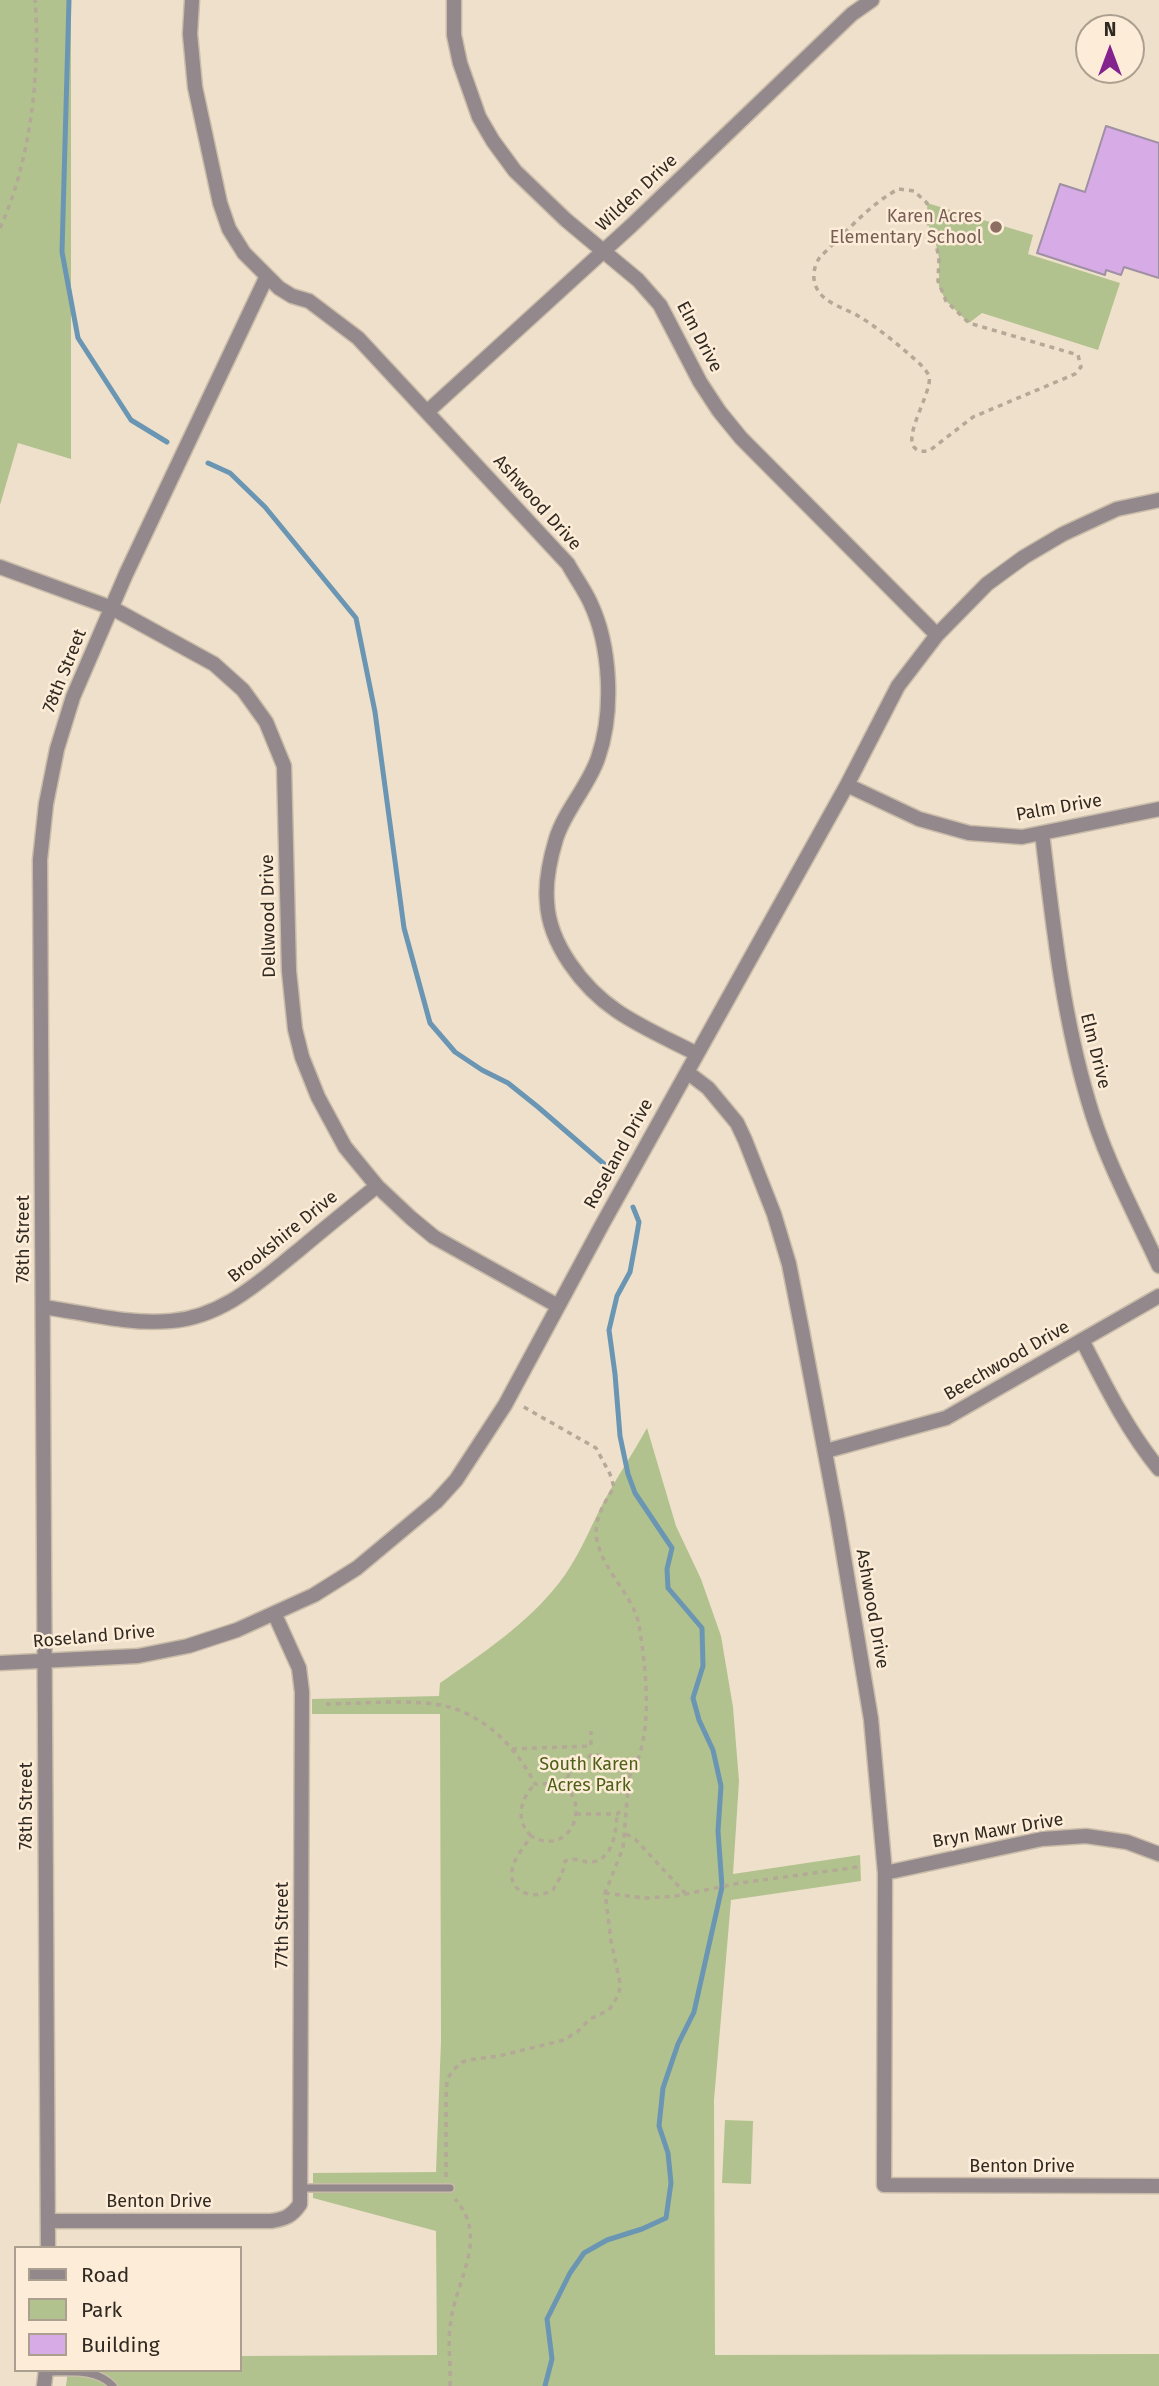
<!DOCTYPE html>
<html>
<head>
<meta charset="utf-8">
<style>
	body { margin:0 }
	#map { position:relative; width:1159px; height:2386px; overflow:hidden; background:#efe0cb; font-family:"Fira Sans",sans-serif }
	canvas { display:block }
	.legend { position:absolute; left:14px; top:2246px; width:228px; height:126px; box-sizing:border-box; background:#fdedd8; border:2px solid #ab9f8f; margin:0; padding:9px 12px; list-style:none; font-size:21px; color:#302a22 }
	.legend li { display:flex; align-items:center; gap:14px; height:35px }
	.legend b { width:35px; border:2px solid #ab9f8f }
	.north { position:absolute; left:1075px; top:14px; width:70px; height:70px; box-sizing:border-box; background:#fdedd8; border:2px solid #ab9f8f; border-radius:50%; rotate:0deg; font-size:19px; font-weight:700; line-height:28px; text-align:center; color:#302a22 }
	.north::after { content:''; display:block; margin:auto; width:24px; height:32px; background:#84238d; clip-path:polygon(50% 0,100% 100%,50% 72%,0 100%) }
</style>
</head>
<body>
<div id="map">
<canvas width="1159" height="2386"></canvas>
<ul class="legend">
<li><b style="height:9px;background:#93888b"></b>Road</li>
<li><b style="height:19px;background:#b2c28e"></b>Park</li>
<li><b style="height:19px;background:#d7abe5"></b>Building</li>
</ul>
<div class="north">N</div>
</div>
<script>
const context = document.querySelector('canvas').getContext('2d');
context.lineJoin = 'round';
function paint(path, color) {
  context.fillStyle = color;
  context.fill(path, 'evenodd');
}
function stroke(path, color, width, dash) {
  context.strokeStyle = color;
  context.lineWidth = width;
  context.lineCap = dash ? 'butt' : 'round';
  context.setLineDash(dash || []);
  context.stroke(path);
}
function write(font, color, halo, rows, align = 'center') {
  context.font = font + ' "Fira Sans",sans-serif';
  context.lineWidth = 5;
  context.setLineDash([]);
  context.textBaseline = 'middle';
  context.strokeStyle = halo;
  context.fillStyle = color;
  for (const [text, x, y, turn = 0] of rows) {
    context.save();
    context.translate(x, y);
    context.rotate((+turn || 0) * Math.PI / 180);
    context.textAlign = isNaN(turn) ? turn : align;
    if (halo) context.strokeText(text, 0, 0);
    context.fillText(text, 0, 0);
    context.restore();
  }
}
paint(new Path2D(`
	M 0,0 L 71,0 L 71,459 L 18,443 L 0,505 Z
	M 927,203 L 1033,235 L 1028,254 L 1120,283 L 1098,350 L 982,313 L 969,323 L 946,301 L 939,287 L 939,258 L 935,240 L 928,224 Z
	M 647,1428 L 676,1526 L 701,1579 L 721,1636 L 733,1707 L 739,1781 L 733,1874 L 860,1855 L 861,1881 L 731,1900 L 714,2100 L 715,2355 L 1159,2354 L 1159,2386 L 66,2386 L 68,2370 L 240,2370 L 240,2356 L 437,2355 L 436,2231 L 313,2198 L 313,2173 L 436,2172 L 441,2041 L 440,1714 L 312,1714 L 312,1699 L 439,1696 L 440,1683 C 483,1653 527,1624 559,1583 C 577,1560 588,1533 601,1507 C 615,1480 632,1455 647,1428 Z
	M 725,2120 L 753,2121 L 751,2184 L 722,2183 Z`), '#b2c28e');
stroke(new Path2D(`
	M 69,0 L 62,252 L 78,338 L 131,420 L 167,442
	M 208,463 L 230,473 L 265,507 L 356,618 L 375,712 L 404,928 L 430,1023 L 455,1052 L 482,1070 L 508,1083 L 538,1107 L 611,1170
	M 545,2386 L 552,2359 L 547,2319 L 570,2273 L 584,2253 L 607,2240 L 642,2229 L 666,2218 L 671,2183 L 668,2153 L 659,2126 L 663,2088 L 678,2044 L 694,2012 L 722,1887 L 718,1831 L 721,1786 L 713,1750 L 699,1720 L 693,1698 L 703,1666 L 702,1628 L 668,1588 L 667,1569 L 672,1548 L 635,1493 L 628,1474 L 620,1436 L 615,1374 L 609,1330 L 617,1296 L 630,1272 L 635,1245 L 639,1222 L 633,1207`), '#6a96b4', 5);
const building = new Path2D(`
	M 1106,126 L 1159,143 L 1159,278 L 1124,267 L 1121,275 L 1106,270 L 1105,275 L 1037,253 L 1060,184 L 1085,192 Z`);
paint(building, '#d7abe5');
stroke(building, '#9f90a4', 2);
const service = new Path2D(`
	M 302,2188 L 450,2188
	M 46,2372 C 70,2372 96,2368 113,2386`);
const minor = new Path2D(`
	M 192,0 L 190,34 L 195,87 L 220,203 L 229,229 L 244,253 L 279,288 L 292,296 L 309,301 L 358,338 L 568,564 C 575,577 584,589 590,602 C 611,646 614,712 598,758 C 588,787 565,810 556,839 C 550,859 545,881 547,902 C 549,944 583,988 617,1011 C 642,1028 670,1040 697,1054
	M 454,0 L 454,35 L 460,63 L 479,117 L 493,141 L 515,171 L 566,220 L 638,280 L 660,305 L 700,382 L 719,411 L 741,438 L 937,635
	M 427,412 L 632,225 L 852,14 L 872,0
	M 0,567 L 112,608 L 214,664 L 243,690 L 266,722 L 284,766 L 289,971 L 295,1029 L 302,1057 L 318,1097 L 345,1147 L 377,1186 L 411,1218 L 434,1237 L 558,1306
	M 847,785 L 919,819 L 969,833 L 1022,837 L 1159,809
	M 1042,833 C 1053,923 1062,1012 1088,1100 C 1104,1157 1134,1212 1159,1266
	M 687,1072 L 708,1088 L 737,1123 L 745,1140 L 774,1214 L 789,1264 L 801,1325 L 837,1516 L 871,1719 L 885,1873 L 884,2185 L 1159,2186
	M 44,1307 C 85,1313 129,1325 171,1321 C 223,1317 260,1281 299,1250 C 325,1228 351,1207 377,1186
	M 1082,1340 C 1105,1385 1127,1430 1159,1469
	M 826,1451 L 946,1418 L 1159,1296
	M 0,1663 L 138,1656 L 188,1646 L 237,1630 L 314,1595 L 357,1568 L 436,1502 L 456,1480 L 505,1405 L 603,1223 L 847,785 L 898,686 L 937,635 L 987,584 L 1024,557 L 1063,534 L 1117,509 L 1159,500
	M 885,1873 L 1042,1839 L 1086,1836 L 1127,1842 L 1159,1854
	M 48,2221 L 271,2221 C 285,2219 292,2216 300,2204 L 302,1692 L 299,1668 L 275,1615
	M 48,2248 L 40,860 L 46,804 L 57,749 L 73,697 L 126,574 L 267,276
	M 44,2386 L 46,2370`);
stroke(service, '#c9bca9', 10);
stroke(minor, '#c9bca9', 17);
stroke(new Path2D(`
	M 899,189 L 914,191 L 927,203 L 928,224 L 935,240 L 939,258 L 938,281 L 946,301 L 969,323 L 1078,355 L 1081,367 L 1075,374 L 973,417 L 929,451 C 888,456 934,394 929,376 C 926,369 917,361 911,356 C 895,342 878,328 860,317 C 847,309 827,304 819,292 C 811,281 813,267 820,257 C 841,237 874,200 899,189 Z
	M 0,228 C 30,164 41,70 35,0
	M 326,1704 C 359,1704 419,1698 449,1707 C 488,1718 518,1750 535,1784 C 543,1784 555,1783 562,1786 C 592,1801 571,1859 531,1836 C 525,1846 513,1859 512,1871 C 509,1896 538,1899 553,1890 L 562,1874 L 565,1861 C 576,1856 582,1863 592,1862 C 614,1859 616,1830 617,1814
	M 512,1749 L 591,1746 L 591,1731
	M 563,1787 L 572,1768 L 594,1753 L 617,1765 L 629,1777
	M 576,1814 L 617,1814 L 624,1808
	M 626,1834 L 635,1839 L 686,1894
	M 531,1836 C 515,1820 520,1799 535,1784
	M 605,1893 L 644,1898 L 676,1896 L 740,1883 L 858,1867
	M 446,2177 L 446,2098 L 447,2080 L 453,2070 L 462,2062 L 475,2059 L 499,2056 L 564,2040 L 577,2032 L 590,2019 L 609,2010 L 619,1994 L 620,1983 L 611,1941 L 605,1893 L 623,1848 L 629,1777 C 655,1739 646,1669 639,1625 C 632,1588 584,1556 599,1516 C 602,1506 609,1496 614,1487 L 610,1474 L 596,1448 L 522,1406
	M 450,2386 C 451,2364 447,2341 451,2320 C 457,2278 489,2237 455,2199`), '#b4a897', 3.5, [5, 5]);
stroke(service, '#93888b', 7);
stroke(minor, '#93888b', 14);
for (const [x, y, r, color] of [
	[996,227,7,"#8d6e63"]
]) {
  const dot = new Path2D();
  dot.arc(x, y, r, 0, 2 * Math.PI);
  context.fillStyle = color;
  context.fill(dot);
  stroke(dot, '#fdedd8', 2.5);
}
write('18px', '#302a22', '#fdedd8', [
	["Wilden Drive",637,193,-43],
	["Elm Drive",699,337,62],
	["Ashwood Drive",537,503,48],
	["78th Street",65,671,-68],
	["Palm Drive",1059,808,-10],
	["Dellwood Drive",269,916,-91],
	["Elm Drive",1095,1051,76],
	["Roseland Drive",619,1154,-61],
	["Brookshire Drive",283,1237,-39],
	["78th Street",24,1239,-90],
	["Beechwood Drive",1007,1361,-30],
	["Ashwood Drive",872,1609,80],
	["Roseland Drive",94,1637,-5],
	["78th Street",27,1806,-90],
	["Bryn Mawr Drive",998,1831,-10],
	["77th Street",283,1925,-90],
	["Benton Drive",1022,2167],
	["Benton Drive",159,2202]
]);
write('18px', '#785e54', '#fdedd8', [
	["Karen Acres",982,217],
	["Elementary School",982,238]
], 'right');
write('18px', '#4e6017', '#fdedd8', [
	["South Karen",589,1765],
	["Acres Park",589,1786]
]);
</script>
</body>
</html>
